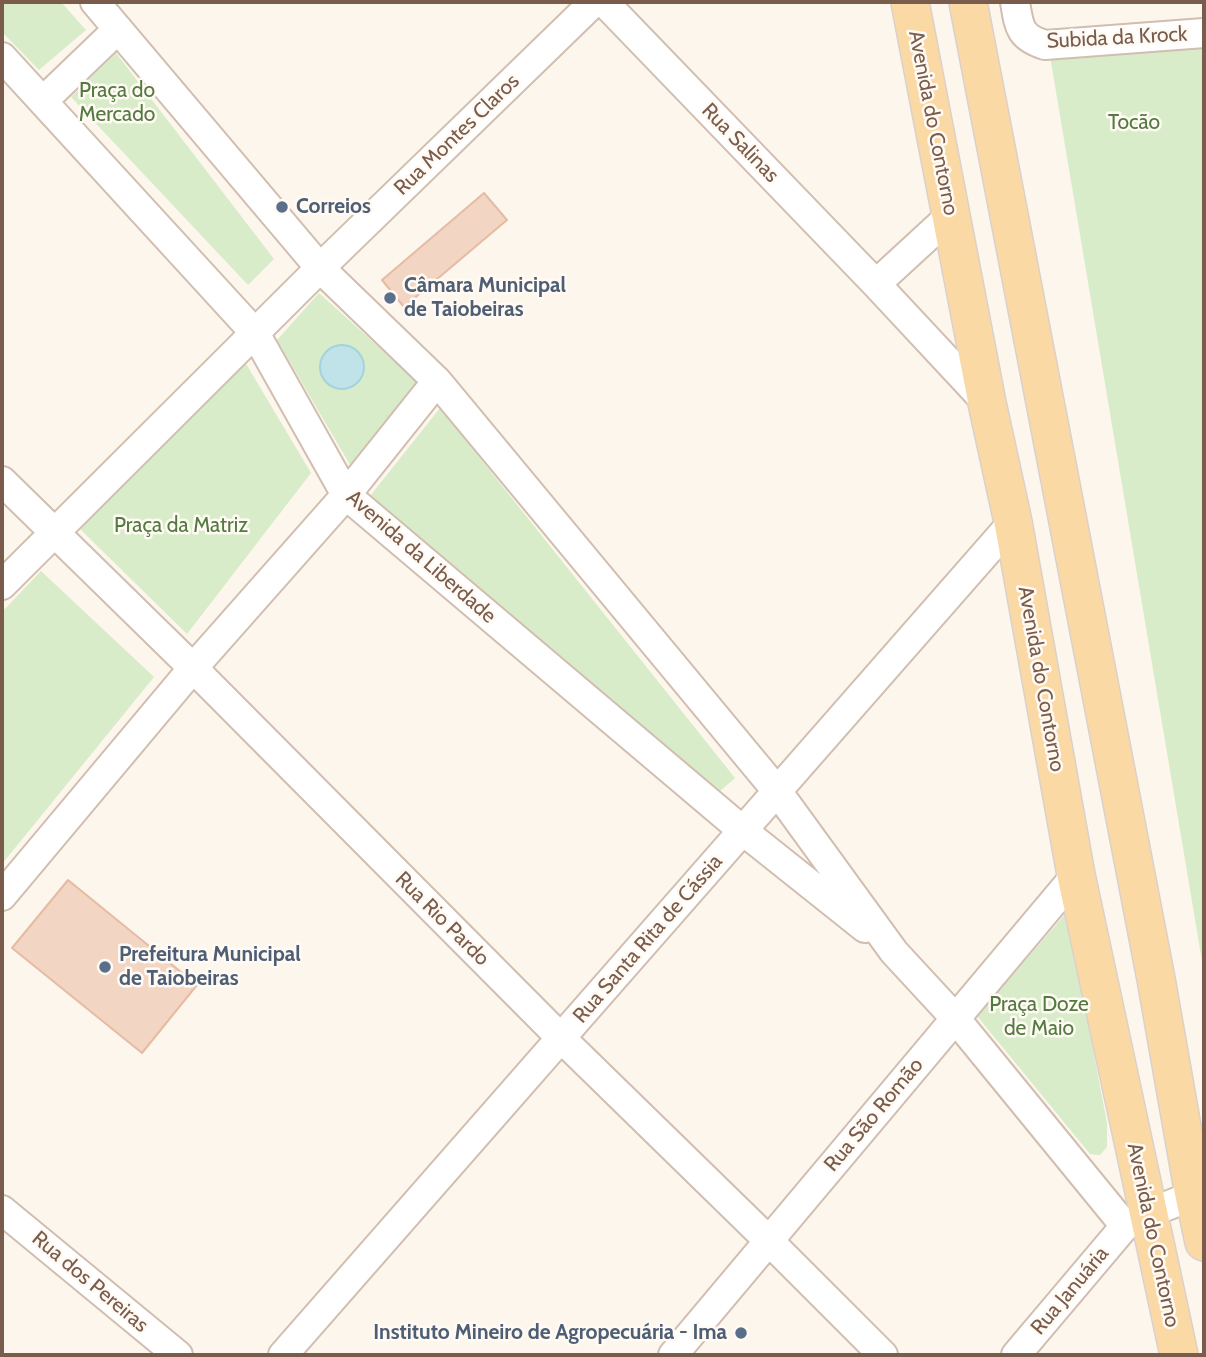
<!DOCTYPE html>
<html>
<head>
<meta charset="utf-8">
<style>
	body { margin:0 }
	#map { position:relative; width:1206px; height:1357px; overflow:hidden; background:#fdf6ec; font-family:Cabin,sans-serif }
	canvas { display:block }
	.frame { position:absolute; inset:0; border:4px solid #7a5c4d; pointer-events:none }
</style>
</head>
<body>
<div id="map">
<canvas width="1206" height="1357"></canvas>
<div class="frame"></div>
</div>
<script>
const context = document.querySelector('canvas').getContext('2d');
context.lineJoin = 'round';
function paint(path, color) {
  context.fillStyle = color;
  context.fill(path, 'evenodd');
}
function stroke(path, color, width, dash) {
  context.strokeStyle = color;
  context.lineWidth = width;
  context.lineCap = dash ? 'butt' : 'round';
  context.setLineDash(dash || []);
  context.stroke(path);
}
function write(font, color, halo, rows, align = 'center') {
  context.font = font + ' Cabin,sans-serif';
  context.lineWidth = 5;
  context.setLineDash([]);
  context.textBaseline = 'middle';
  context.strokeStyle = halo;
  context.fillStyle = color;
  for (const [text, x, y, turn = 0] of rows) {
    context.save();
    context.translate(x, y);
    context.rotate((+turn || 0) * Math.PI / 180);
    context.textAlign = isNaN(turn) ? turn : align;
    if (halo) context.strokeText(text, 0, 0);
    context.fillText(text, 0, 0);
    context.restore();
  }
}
paint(new Path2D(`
	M 2,2 L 61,2 L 86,30 L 39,70 L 2,32 Z
	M 1204,46 L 1204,973 L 1050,56 Z
	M 116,53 L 274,259 L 248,285 L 71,97 Z
	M 319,293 L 420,384 L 353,470 L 277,340 Z
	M 245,362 L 311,473 L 187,634 L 79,528 Z
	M 440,408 L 735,778 L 719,792 L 370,496 Z
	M 41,571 L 154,677 L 2,864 L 2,612 Z
	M 1067,912 L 1107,1123 L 1107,1147 L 1100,1155 L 1090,1154 L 977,1016 Z`), '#d8ecc9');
const water = new Path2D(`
	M320 367a22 22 0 1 1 44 0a22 22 0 1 1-44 0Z`);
paint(water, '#bfe3e8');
stroke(water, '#a5d3da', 2);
const building = new Path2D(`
	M 484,193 L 507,220 L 404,307 L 382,280 Z
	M 68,880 L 197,985 L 142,1053 L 12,948 Z`);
paint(building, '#f3d5c3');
stroke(building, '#e6bba3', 2);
const minor = new Path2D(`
	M 95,2 L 320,268 L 437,381 L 777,791 L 894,952 L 955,1018 L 1125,1226
	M 604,2 L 876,284 L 987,403
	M 1015,2 C 1019,26 1019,37 1045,45 L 1204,33
	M 2,57 L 255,333 L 346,495 L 742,830 L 865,928
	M 43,101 L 118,29
	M 876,284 L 951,215
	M 2,481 L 193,668 L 562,1039 L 769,1241 L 883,1355
	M 2,585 L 320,268 L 594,2
	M 2,896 L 193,668 L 346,495 L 437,381
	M 2,1210 L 178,1355
	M 283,1355 L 1013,522
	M 673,1355 L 1076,875
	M 1016,1355 L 1125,1226 L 1147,1214 L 1194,1195`);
const major = new Path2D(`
	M 910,2 L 987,403 L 1013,522 L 1076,875 L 1179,1355
	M 968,2 L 1156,979 L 1194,1195 L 1204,1242`);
stroke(minor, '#d1beb0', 32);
stroke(major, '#dad1cd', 40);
stroke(minor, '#fff', 28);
stroke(major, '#fbd9a5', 37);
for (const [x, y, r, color] of [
	[282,207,7,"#5c6f8a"],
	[390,298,7,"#5c6f8a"],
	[105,967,7,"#5c6f8a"],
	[741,1333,7,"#5c6f8a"]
]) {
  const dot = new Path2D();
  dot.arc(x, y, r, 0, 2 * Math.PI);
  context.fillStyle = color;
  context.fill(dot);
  stroke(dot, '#fffaf3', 2.5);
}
write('21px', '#7a5c4d', '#fffaf3', [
	["Subida da Krock",1117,38,-3],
	["Avenida do Contorno",933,123,79],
	["Rua Montes Claros",457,135,-44],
	["Rua Salinas",740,143,46],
	["Avenida da Liberdade",421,557,41],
	["Avenida do Contorno",1041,679,80],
	["Rua Rio Pardo",442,919,45],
	["Rua Santa Rita de Cássia",648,939,-49],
	["Rua São Romão",874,1115,-50],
	["Avenida do Contorno",1153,1235,78],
	["Rua dos Pereiras",90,1282,40],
	["Rua Januária",1070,1291,-50]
]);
write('21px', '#537a41', '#fffaf3', [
	["Praça do",117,91],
	["Mercado",117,115],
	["Tocão",1134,123],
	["Praça da Matriz",181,526],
	["Praça Doze",1039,1005],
	["de Maio",1039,1029]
]);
write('bold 21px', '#4e5e75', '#fffaf3', [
	["Correios",296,207],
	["Câmara Municipal",404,286],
	["de Taiobeiras",404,310],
	["Prefeitura Municipal",119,955],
	["de Taiobeiras",119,979],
	["Instituto Mineiro de Agropecuária - Ima",727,1333,"right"]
], 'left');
</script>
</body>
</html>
